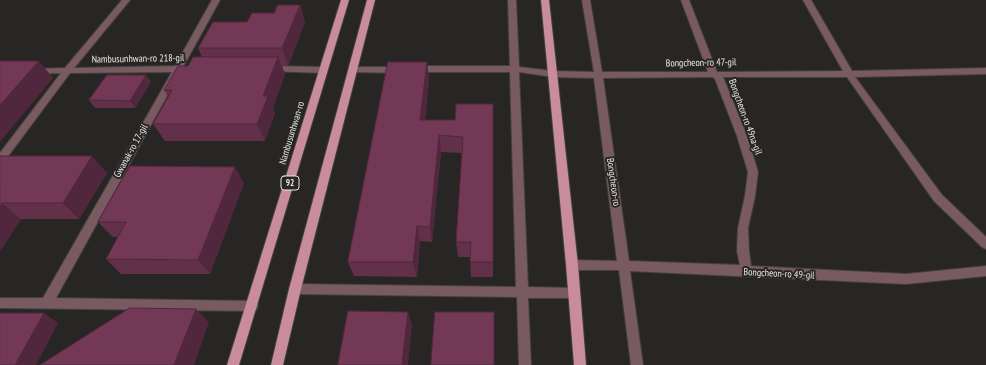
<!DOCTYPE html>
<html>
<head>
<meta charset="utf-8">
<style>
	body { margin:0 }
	canvas { display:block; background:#282624 }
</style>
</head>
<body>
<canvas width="986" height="365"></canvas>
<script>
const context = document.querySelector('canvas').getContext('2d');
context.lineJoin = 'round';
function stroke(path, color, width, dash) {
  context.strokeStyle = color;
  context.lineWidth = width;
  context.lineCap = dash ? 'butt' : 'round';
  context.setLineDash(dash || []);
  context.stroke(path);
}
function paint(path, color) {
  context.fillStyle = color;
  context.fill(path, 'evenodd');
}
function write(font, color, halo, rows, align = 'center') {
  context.font = font + ' "PT Sans Narrow",sans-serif';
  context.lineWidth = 4;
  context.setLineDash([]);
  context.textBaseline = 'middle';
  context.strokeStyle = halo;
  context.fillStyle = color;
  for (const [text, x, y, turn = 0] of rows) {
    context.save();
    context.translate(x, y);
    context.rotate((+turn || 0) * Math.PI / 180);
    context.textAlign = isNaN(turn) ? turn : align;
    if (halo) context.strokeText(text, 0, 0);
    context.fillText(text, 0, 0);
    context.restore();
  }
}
const street = new Path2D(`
	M 122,0 L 130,0 L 74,68 L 175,66 L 212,0 L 220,0 L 183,67 L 186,69 L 185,71 L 180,72 L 56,298 L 252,301 L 256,302 L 258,306 L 256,310 L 252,311 L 0,308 L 0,298 L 43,298 L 172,72 L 70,73 L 3,163 L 0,164 L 0,153 L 61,73 L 34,74 L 31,73 L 30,71 L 31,69 L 65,68 Z
	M 508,0 L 516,0 L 519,67 L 553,71 L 594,72 L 582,0 L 590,0 L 602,72 L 708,72 L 681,0 L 689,0 L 717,72 L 843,71 L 803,0 L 811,0 L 852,71 L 986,68 L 986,74 L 855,77 L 942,195 L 986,237 L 986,249 L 982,247 L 934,201 L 847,77 L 723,77 L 747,136 L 758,172 L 755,196 L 748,228 L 749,251 L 751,266 L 906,274 L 986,266 L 986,276 L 906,284 L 630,271 L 643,365 L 631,365 L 619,270 L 572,270 L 568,268 L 566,265 L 568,262 L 572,260 L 617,261 L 594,78 L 553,77 L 519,72 L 528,287 L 574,288 L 578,289 L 580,293 L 578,297 L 574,298 L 528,298 L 531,365 L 519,365 L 517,297 L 295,294 L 291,293 L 289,289 L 291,285 L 295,284 L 516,287 L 510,72 L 415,72 L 411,69 L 415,66 L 510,66 ZM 713,77 L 715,79 L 737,136 L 748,172 L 745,196 L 738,228 L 737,251 L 740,265 L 629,261 L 603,78 Z
	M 270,66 L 324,67 L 328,70 L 324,73 L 267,71 L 266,69 Z
	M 353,67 L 399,67 L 403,70 L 399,73 L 350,72 L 349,70 Z`);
const primary = new Path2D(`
	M 341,0 L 349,0 L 239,365 L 227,365 Z
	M 367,0 L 375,0 L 301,289 L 283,365 L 271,365 L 289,289 Z
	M 541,0 L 549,0 L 578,265 L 586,365 L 574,365 L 566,265 Z`);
stroke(street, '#43413f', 2);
stroke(primary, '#43413f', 2);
paint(street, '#785a60');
paint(primary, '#c98c9a');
paint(new Path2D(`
	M 300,5 L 305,22 L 288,66 L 282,66 L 285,74 L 273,107 L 275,113 L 265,141 L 165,141 L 153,124 L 168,97 L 164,90 L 188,66 L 202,57 L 198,48 L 247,22 Z
	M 146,75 L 151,82 L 135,108 L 95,108 L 89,100 Z
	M 429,79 L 425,120 L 455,120 L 493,104 L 493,277 L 471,277 L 470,257 L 458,257 L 456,242 L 462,153 L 441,152 L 432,242 L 420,241 L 417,277 L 354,276 L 348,262 Z
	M 0,156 L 107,173 L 79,219 L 21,219 L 0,251 Z
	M 244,183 L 210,274 L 121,274 L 106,259 L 118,237 L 113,237 L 98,222 Z`), '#63304a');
paint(new Path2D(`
	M 300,5 L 305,22 L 288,66 L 282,48 Z
	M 278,57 L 285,74 L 273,107 L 275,113 L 265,141 L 257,124 L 263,96 Z
	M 39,61 L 53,78 L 0,142 L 0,105 Z
	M 427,62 L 429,79 L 423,136 L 420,120 Z
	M 146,75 L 151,82 L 135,108 L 130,101 Z
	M 439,135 L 441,152 L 432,242 L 430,227 Z
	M 92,156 L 107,173 L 79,219 L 63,203 Z
	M 235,167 L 244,183 L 210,274 L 198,260 Z
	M 2,203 L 21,219 L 0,251 L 0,206 Z
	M 417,226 L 420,241 L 417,277 L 413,262 Z
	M 196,309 L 209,322 L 194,365 L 174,365 Z
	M 408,312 L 412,325 L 408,365 L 402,365 Z
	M 44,313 L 58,323 L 36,365 L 15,365 Z`), '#50273c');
const building = new Path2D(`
	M 278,5 L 300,5 L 282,48 L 198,48 L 213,22 L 247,22 L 252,13 L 274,13 Z
	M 193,57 L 278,57 L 263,96 L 268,96 L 257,124 L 153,124 L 172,90 L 164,90 L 178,66 L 188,66 Z
	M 0,61 L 39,61 L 0,105 Z
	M 388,62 L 427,62 L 420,120 L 455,120 L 456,104 L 493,104 L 493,262 L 470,262 L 471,242 L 456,242 L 463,137 L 439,135 L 430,227 L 417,226 L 413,262 L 348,262 Z
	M 107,75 L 146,75 L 130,101 L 89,100 Z
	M 0,156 L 92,156 L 63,203 L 2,203 L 0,206 Z
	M 130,166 L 235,167 L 198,260 L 106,259 L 126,222 L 98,222 Z
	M 130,308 L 196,309 L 174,365 L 40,365 Z
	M 348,311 L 408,312 L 402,365 L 338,365 Z
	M 435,312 L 494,312 L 494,365 L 431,365 Z
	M 0,313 L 44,313 L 15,365 L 0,365 Z`);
paint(building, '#733856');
stroke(building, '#50273c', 1);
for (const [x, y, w] of [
	[290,183,18]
]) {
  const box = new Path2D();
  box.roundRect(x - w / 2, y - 7, w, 14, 3);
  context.fillStyle = '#282624';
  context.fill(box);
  stroke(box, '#e9e8e7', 1);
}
write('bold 9px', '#e9e8e7', null, [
	["92",290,183]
]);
write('10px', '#e9e8e7', '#282624', [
	["Nambusunhwan-ro 218-gil",138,59,-1],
	["Bongcheon-ro 47-gil",701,63,-1],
	["Bongcheon-ro 49na-gil",745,117,70],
	["Nambusunhwan-ro",292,133,-73],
	["Gwanak-ro 17-gil",131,151,-61],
	["Bongcheon-ro",613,182,82],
	["Bongcheon-ro 49-gil",779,274,3]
]);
</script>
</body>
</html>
